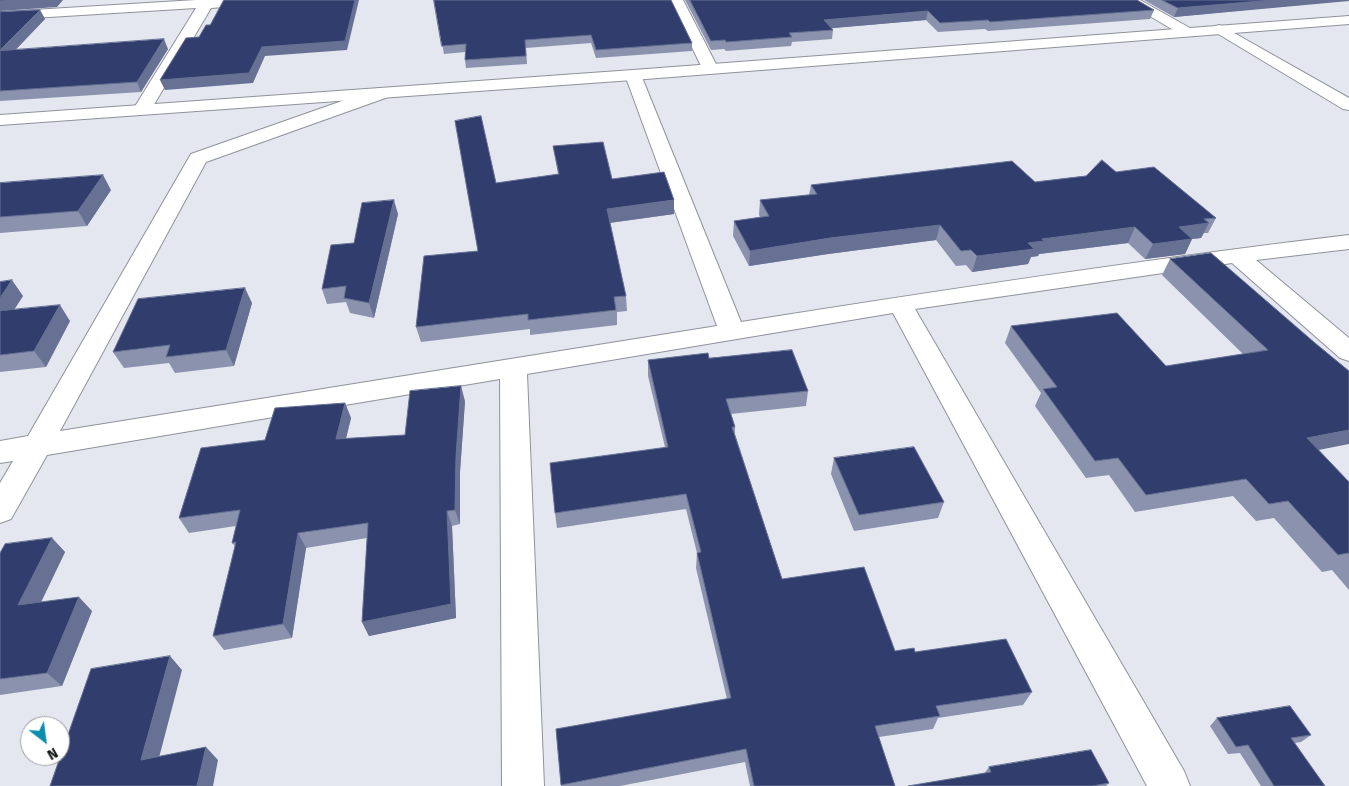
<!DOCTYPE html>
<html>
<head>
<meta charset="utf-8">
<style>
	body { margin:0 }
	#map { position:relative; width:1349px; height:786px; overflow:hidden; background:#e4e7f0; font-family:"Fira Sans",sans-serif }
	canvas { display:block }
	.north { position:absolute; left:20px; top:716px; width:50px; height:50px; box-sizing:border-box; background:#fff; border:1px solid #9e9fa0; border-radius:50%; rotate:150deg; font-size:14px; font-weight:700; line-height:20px; text-align:center; color:#0d0e11 }
	.north::after { content:''; display:block; margin:auto; width:18px; height:22px; background:#0b8dad; clip-path:polygon(50% 0,100% 100%,50% 72%,0 100%) }
</style>
</head>
<body>
<div id="map">
<canvas width="1349" height="786"></canvas>
<div class="north">N</div>
</div>
<script>
const context = document.querySelector('canvas').getContext('2d');
context.lineJoin = 'round';
function stroke(path, color, width, dash) {
  context.strokeStyle = color;
  context.lineWidth = width;
  context.lineCap = dash ? 'butt' : 'round';
  context.setLineDash(dash || []);
  context.stroke(path);
}
function paint(path, color) {
  context.fillStyle = color;
  context.fill(path, 'evenodd');
}
const street = new Path2D(`
	M 196,0 L 273,0 L 266,4 L 211,8 L 152,108 L 149,112 L 143,113 L 137,112 L 134,108 L 196,8 L 0,20 L 0,12 Z
	M 669,0 L 683,0 L 718,68 L 716,71 L 704,71 L 702,68 Z
	M 1123,0 L 1140,0 L 1190,28 L 1192,31 L 1190,34 L 1180,34 Z
	M 1220,25 L 1349,98 L 1349,110 L 1343,109 L 1215,32 L 1213,29 L 1215,26 Z
	M 633,70 L 639,72 L 641,75 L 741,322 C 943,290 1146,259 1349,235 L 1349,249 L 1256,260 L 1349,338 L 1349,361 L 1340,358 L 1232,263 L 915,309 L 1184,771 L 1190,786 L 1147,786 L 893,313 L 527,374 L 544,786 L 502,786 L 500,379 L 47,455 L 11,519 L 0,523 L 0,483 L 13,461 L 0,463 L 0,441 L 28,436 L 191,154 L 379,88 L 391,88 L 394,92 L 391,96 L 206,162 L 60,431 L 717,326 L 625,75 L 627,72 Z`);
const secondary = new Path2D(`
	M 1349,16 L 1349,24 L 633,80 L 0,125 L 0,115 L 633,70 Z`);
stroke(street, '#8f929b', 2);
stroke(secondary, '#8f929b', 2);
paint(street, '#fff');
paint(secondary, '#fff');
paint(new Path2D(`
	M 434,0 L 692,43 L 692,51 L 596,58 L 591,43 L 526,48 L 527,64 L 466,68 L 465,60 L 465,52 L 444,54 Z
	M 685,0 L 1137,0 L 1154,10 L 1150,19 L 988,31 L 985,29 L 938,32 L 926,20 L 832,28 L 833,30 L 832,39 L 792,42 L 791,46 L 726,51 L 724,49 L 711,50 Z
	M 1144,0 L 1349,0 L 1174,17 Z
	M 40,10 L 45,19 L 15,50 L 168,49 L 141,92 L 0,101 L 0,12 Z
	M 553,146 L 612,179 L 674,214 L 610,223 L 626,296 L 627,311 L 617,312 L 617,325 L 530,335 L 530,329 L 421,342 L 416,327 L 478,251 L 496,183 L 558,174 Z
	M 1116,172 L 1216,218 L 1208,233 L 1204,233 L 1201,238 L 1192,239 L 1185,254 L 1145,259 L 1128,243 L 1039,254 L 1038,256 L 1031,257 L 1028,264 L 972,272 L 966,265 L 956,266 L 936,240 L 828,254 L 749,266 L 733,236 L 734,221 L 760,217 L 759,215 L 760,200 L 809,195 L 811,185 L 1035,182 Z
	M 0,183 L 111,190 L 87,226 L 0,233 Z
	M 398,214 L 374,318 L 350,313 L 346,302 L 327,304 L 322,289 L 354,243 Z
	M 1170,259 L 1315,343 L 1319,450 L 1349,482 L 1349,590 L 1332,570 L 1322,572 L 1274,518 L 1256,521 L 1233,496 L 1135,512 L 1109,475 L 1086,478 L 1035,406 L 1041,393 L 1005,343 L 1011,326 L 1166,366 L 1243,354 L 1162,275 Z
	M 0,282 L 23,296 L 14,310 L 70,321 L 46,367 L 0,372 Z
	M 252,303 L 234,366 L 175,373 L 169,363 L 124,368 L 113,352 Z
	M 709,358 L 808,391 L 806,406 L 731,414 L 735,427 L 735,434 L 782,579 L 895,651 L 915,652 L 1032,692 L 1023,705 L 938,718 L 933,729 L 879,737 L 895,786 L 750,786 L 745,762 L 620,786 L 561,786 L 556,729 L 727,699 L 696,568 L 697,553 L 686,509 L 557,528 L 555,513 L 665,447 L 648,376 L 648,360 Z
	M 465,401 L 460,472 L 460,524 L 452,526 L 456,618 L 369,636 L 362,622 L 367,538 L 306,548 L 292,638 L 224,650 L 213,636 L 235,546 L 232,543 L 236,526 L 189,533 L 179,518 L 265,440 L 345,403 L 351,418 L 346,439 L 405,435 Z
	M 834,458 L 944,502 L 938,518 L 854,531 L 831,474 Z
	M 52,538 L 65,552 L 41,602 L 92,611 L 62,686 L 0,695 L 0,553 Z
	M 1217,718 L 1311,735 L 1301,742 L 1295,743 L 1325,786 L 1261,786 L 1240,753 L 1228,754 L 1210,726 Z
	M 989,767 L 1109,783 L 1106,786 L 908,786 L 984,774 Z`), '#8a92ae');
paint(new Path2D(`
	M 16,0 L 63,0 L 57,7 L 0,11 L 0,1 Z
	M 355,0 L 359,0 L 347,50 L 265,56 L 253,83 L 165,90 L 160,80 L 262,47 Z
	M 1273,0 L 1349,0 L 1349,1 L 1174,17 L 1178,8 Z
	M 40,10 L 45,19 L 5,61 L 0,53 L 0,50 Z
	M 928,11 L 926,20 L 823,29 L 824,20 Z
	M 164,39 L 168,49 L 141,92 L 137,82 Z
	M 103,175 L 111,190 L 87,226 L 78,211 Z
	M 394,200 L 398,214 L 374,318 L 369,303 Z
	M 674,200 L 674,214 L 608,223 L 607,209 Z
	M 1209,223 L 1201,238 L 1192,239 L 1185,254 L 1145,259 L 1153,244 L 1179,227 Z
	M 940,225 L 936,240 L 828,254 L 749,266 L 750,251 L 830,238 Z
	M 1135,227 L 1128,243 L 1039,254 L 1038,256 L 1031,257 L 1028,264 L 972,272 L 977,256 L 1042,239 Z
	M 12,280 L 23,296 L 2,328 L 0,325 L 0,298 Z
	M 245,288 L 252,303 L 234,366 L 226,350 Z
	M 60,305 L 70,321 L 46,367 L 34,351 Z
	M 461,386 L 465,401 L 460,472 L 460,524 L 455,510 L 456,457 Z
	M 345,403 L 351,418 L 342,454 L 336,439 Z
	M 1349,430 L 1349,444 L 1293,455 L 1307,438 Z
	M 447,511 L 452,526 L 456,618 L 369,636 L 362,622 Z
	M 298,533 L 306,548 L 292,638 L 283,624 Z
	M 52,538 L 65,552 L 33,619 L 18,605 Z
	M 79,597 L 92,611 L 62,686 L 47,673 Z
	M 170,656 L 182,670 L 155,773 L 141,760 Z
	M 206,747 L 218,760 L 213,786 L 197,786 Z`), '#677194');
const building = new Path2D(`
	M 0,0 L 16,0 L 0,1 Z
	M 224,0 L 355,0 L 345,41 L 262,47 L 249,73 L 160,80 L 186,38 L 199,37 L 206,25 L 210,25 Z
	M 434,0 L 671,0 L 692,43 L 596,50 L 591,35 L 525,40 L 526,56 L 465,60 L 466,44 L 442,46 Z
	M 690,0 L 1137,0 L 1154,10 L 990,22 L 988,20 L 940,23 L 928,11 L 824,20 L 833,30 L 789,33 L 792,37 L 726,42 L 725,40 L 711,41 Z
	M 1162,0 L 1273,0 L 1178,8 Z
	M 40,10 L 0,50 L 0,12 Z
	M 164,39 L 137,82 L 0,91 L 0,51 Z
	M 481,116 L 496,183 L 559,174 L 553,146 L 603,142 L 612,179 L 664,172 L 674,200 L 607,209 L 626,296 L 614,297 L 616,310 L 528,320 L 528,314 L 416,327 L 424,256 L 478,251 L 455,121 Z
	M 1102,160 L 1116,172 L 1154,167 L 1216,218 L 1204,219 L 1209,223 L 1179,227 L 1192,239 L 1153,244 L 1135,227 L 1042,239 L 1044,241 L 1028,243 L 1034,249 L 977,256 L 971,250 L 961,251 L 940,225 L 830,238 L 750,251 L 734,221 L 769,216 L 760,200 L 817,194 L 811,185 L 1012,161 L 1035,182 L 1086,176 Z
	M 103,175 L 78,211 L 0,217 L 0,183 Z
	M 394,200 L 369,303 L 344,298 L 346,286 L 322,289 L 331,245 L 354,243 L 362,203 Z
	M 1211,253 L 1315,343 L 1349,371 L 1349,430 L 1307,438 L 1349,482 L 1349,554 L 1348,553 L 1338,555 L 1288,501 L 1269,504 L 1246,479 L 1146,495 L 1118,458 L 1095,461 L 1043,389 L 1057,387 L 1011,326 L 1117,313 L 1166,366 L 1268,350 L 1170,259 Z
	M 12,280 L 0,298 L 0,282 Z
	M 245,288 L 226,350 L 166,357 L 170,345 L 113,352 L 138,299 Z
	M 60,305 L 34,351 L 0,355 L 0,311 Z
	M 792,350 L 808,391 L 726,399 L 735,427 L 732,427 L 782,579 L 864,567 L 895,651 L 914,648 L 915,652 L 1006,639 L 1032,692 L 936,706 L 940,716 L 875,726 L 895,786 L 754,786 L 746,749 L 561,785 L 556,729 L 731,698 L 697,553 L 701,552 L 686,494 L 555,513 L 550,463 L 668,447 L 648,360 L 708,353 L 709,358 Z
	M 461,386 L 456,457 L 455,510 L 447,511 L 451,604 L 362,622 L 368,523 L 298,533 L 283,624 L 213,636 L 236,542 L 232,543 L 240,510 L 179,518 L 201,448 L 265,440 L 275,408 L 345,403 L 336,439 L 405,435 L 410,391 Z
	M 914,447 L 944,502 L 859,515 L 834,458 Z
	M 52,538 L 18,605 L 79,597 L 47,673 L 0,679 L 0,553 L 5,544 Z
	M 170,656 L 141,760 L 206,747 L 197,786 L 50,786 L 91,669 Z
	M 1290,706 L 1311,735 L 1291,738 L 1325,786 L 1274,786 L 1248,745 L 1236,747 L 1217,718 Z
	M 1091,750 L 1109,783 L 1092,786 L 908,786 L 991,772 L 989,767 Z`);
paint(building, '#313e6d');
stroke(building, '#677194', 1);
</script>
</body>
</html>
